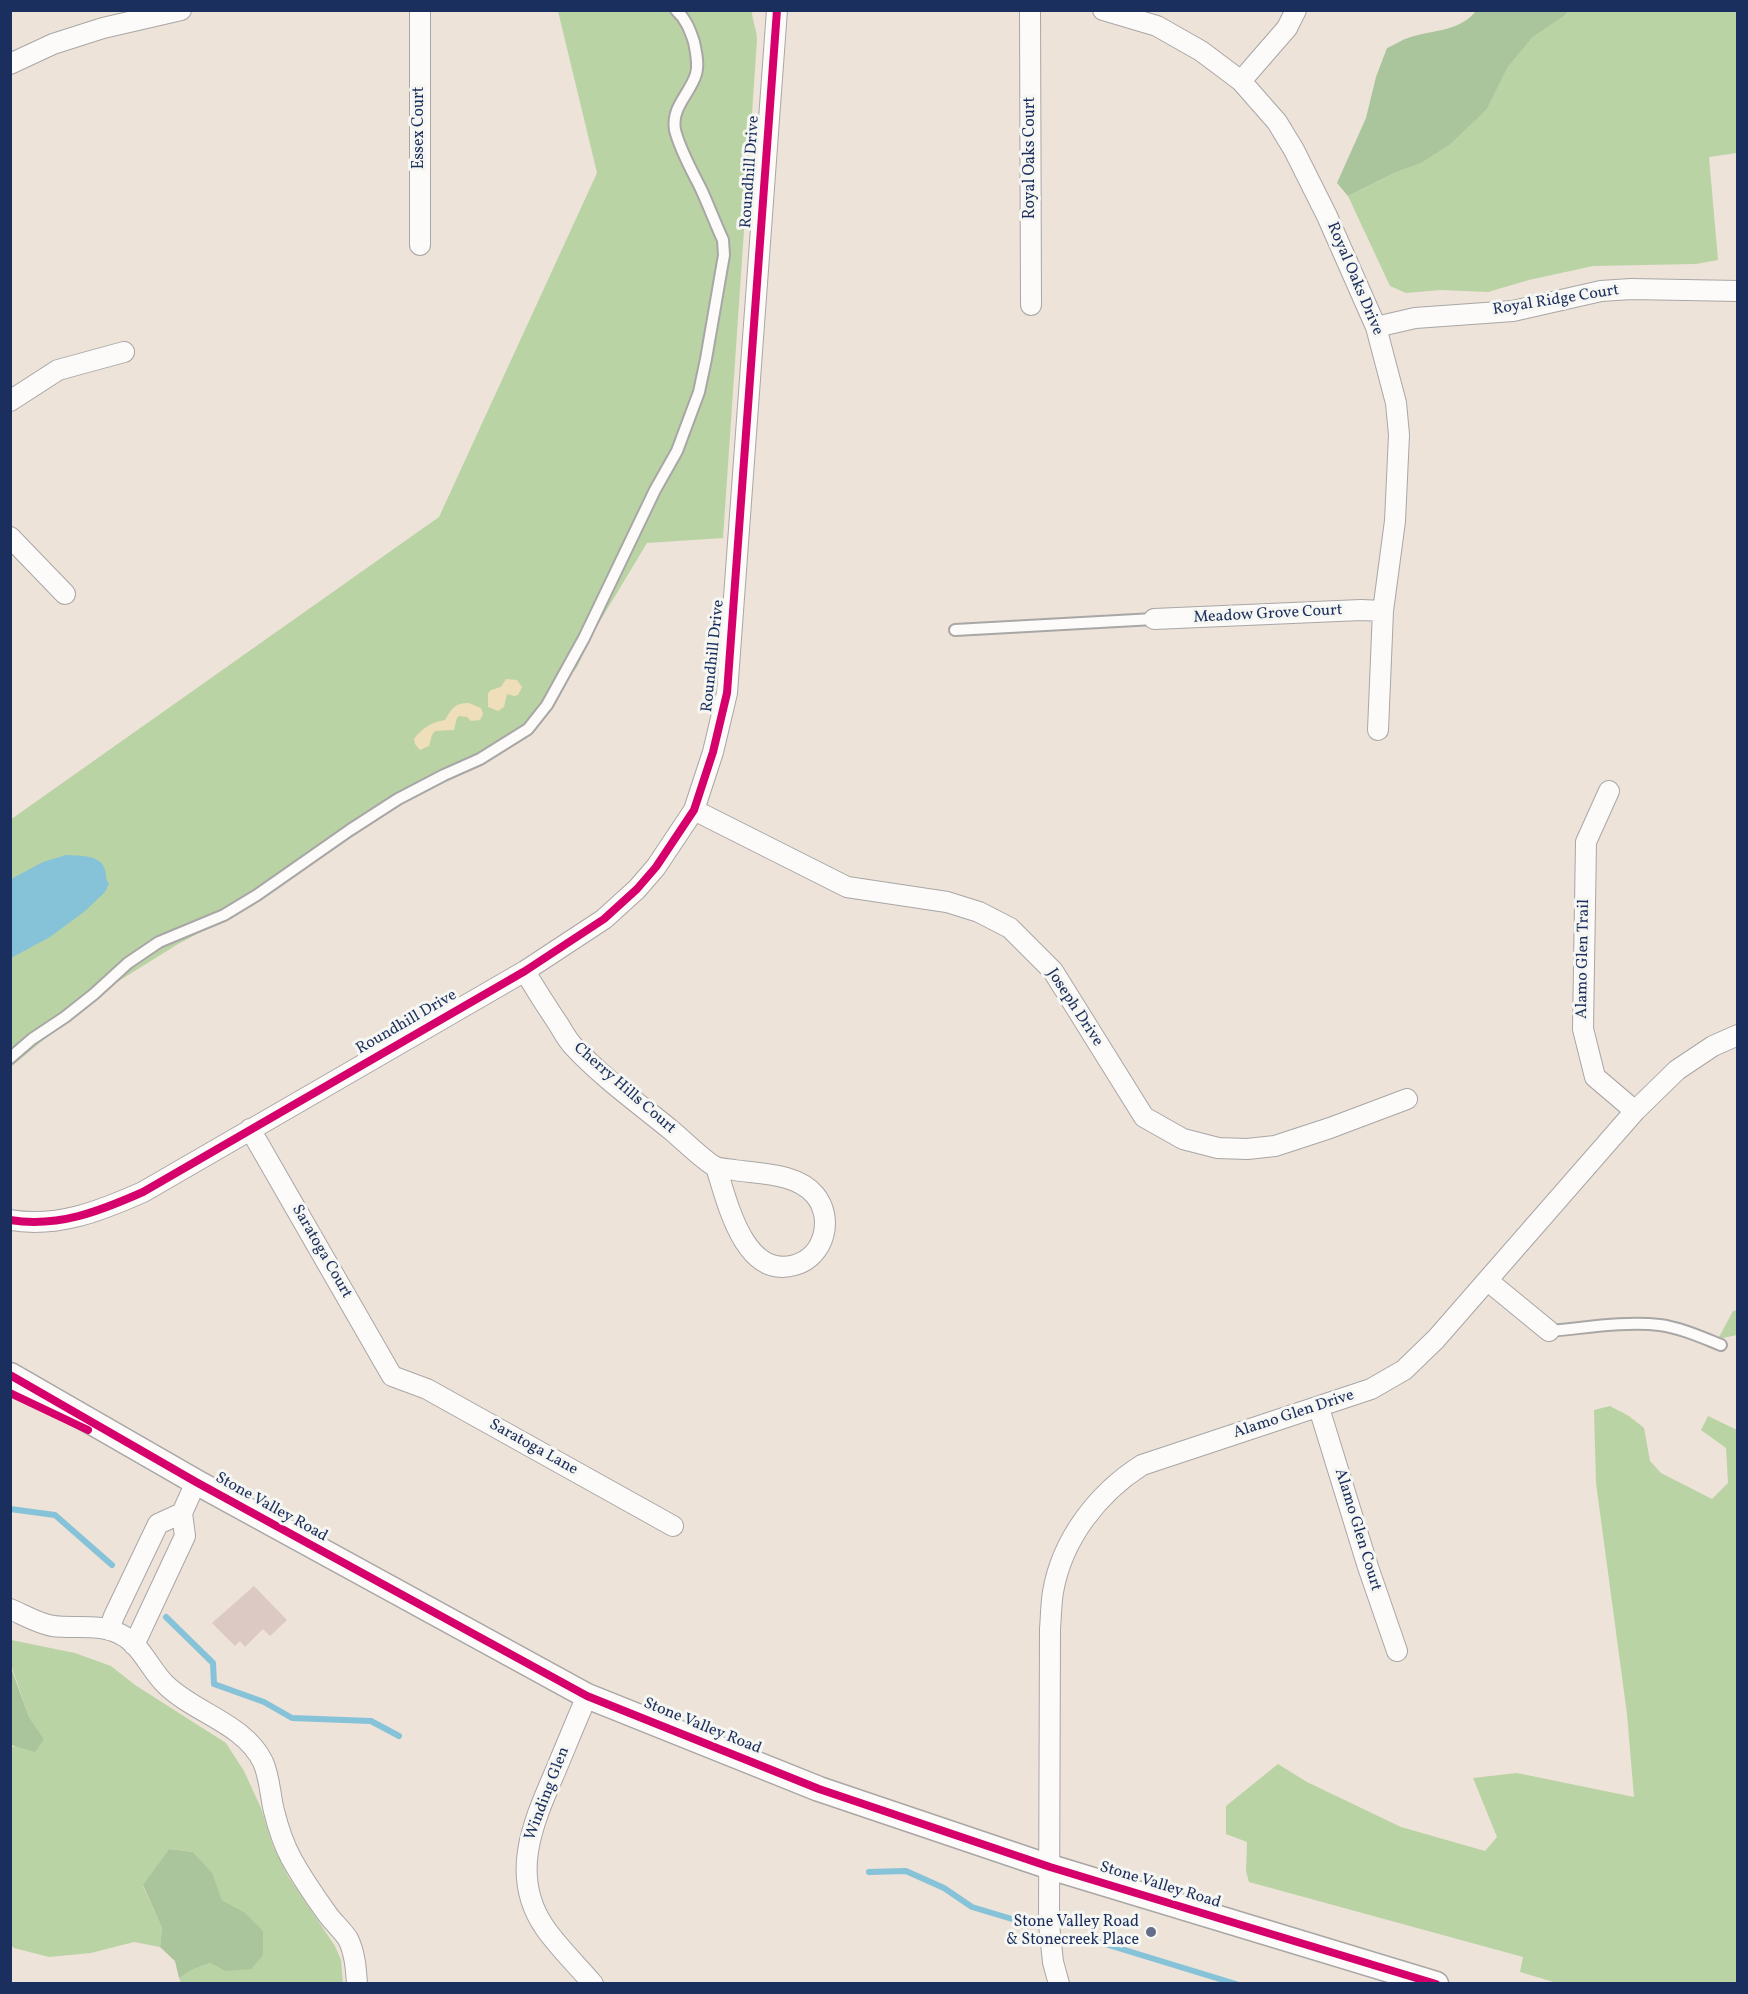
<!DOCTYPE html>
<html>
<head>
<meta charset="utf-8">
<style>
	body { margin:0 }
	#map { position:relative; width:1748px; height:1994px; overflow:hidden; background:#ede3d9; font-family:Vollkorn,serif }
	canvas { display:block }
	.frame { position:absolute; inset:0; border:12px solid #1b2f5e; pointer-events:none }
</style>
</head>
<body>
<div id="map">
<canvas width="1748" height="1994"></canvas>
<div class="frame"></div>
</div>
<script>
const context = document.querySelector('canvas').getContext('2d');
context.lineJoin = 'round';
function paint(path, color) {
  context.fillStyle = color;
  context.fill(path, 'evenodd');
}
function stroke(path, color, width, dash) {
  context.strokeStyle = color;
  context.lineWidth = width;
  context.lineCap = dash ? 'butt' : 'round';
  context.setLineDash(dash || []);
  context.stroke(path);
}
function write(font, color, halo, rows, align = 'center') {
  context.font = font + ' Vollkorn,serif';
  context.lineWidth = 6;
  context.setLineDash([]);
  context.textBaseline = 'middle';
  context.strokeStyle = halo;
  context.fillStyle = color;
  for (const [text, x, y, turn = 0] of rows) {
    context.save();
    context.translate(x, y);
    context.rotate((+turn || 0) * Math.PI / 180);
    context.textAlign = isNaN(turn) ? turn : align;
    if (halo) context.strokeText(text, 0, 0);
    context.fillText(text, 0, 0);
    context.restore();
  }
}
paint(new Path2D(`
	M 558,11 L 752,11 C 752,21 757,29 757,40 L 723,538 L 647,543 L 597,626 L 577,667 L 523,738 L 469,770 L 371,819 L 242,910 L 178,944 L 98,994 L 11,1067 L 10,820 L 439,517 L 597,173 Z
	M 1569,11 L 1737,11 L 1737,153 L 1709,157 L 1718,260 L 1696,264 L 1593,266 L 1529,280 L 1488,292 L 1441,290 L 1406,293 L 1390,286 L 1348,196 L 1394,173 L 1419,164 L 1487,109 L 1508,67 L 1533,37 L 1564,16 Z
	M 1737,1310 L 1737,1335 L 1718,1339 L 1733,1311 Z
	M 1610,1406 L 1629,1416 L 1644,1428 L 1650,1461 L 1661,1473 L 1712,1499 L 1728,1483 L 1726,1448 L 1701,1430 L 1708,1416 L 1737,1430 L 1737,1983 L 1557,1983 L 1520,1972 L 1523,1957 L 1249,1882 L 1246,1871 L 1247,1842 L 1226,1834 L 1226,1806 L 1278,1764 L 1307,1782 L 1401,1827 L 1485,1851 L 1497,1837 L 1473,1778 L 1517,1773 L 1634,1797 L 1627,1714 L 1596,1483 L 1594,1410 Z
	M 11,1640 L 75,1653 L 111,1666 L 135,1685 L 226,1743 L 244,1771 L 261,1808 L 273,1846 L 288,1876 L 335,1946 L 341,1960 L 343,1983 L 181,1983 L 179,1978 L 194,1969 L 210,1963 L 225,1971 L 244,1912 L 222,1900 L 211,1873 L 193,1852 L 169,1849 L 143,1886 L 162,1928 L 160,1947 L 134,1942 L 91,1953 L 49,1957 L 14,1948 L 11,1945 L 11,1745 L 12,1747 L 44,1739 L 29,1717 L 11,1665 Z`), '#bad3a4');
paint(new Path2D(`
	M 1476,11 L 1569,11 L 1564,16 L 1533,37 L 1508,67 L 1487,109 L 1449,145 L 1419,164 L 1394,173 L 1348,196 L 1337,183 L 1366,118 L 1376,77 L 1387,48 C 1396,44 1405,38 1414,36 C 1437,30 1461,30 1476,11 Z
	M 10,1665 L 29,1717 L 44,1739 L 35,1752 L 11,1745 Z
	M 169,1849 L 193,1852 L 212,1873 L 222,1900 L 244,1912 L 263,1931 L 263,1955 L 251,1969 L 225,1971 L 210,1963 L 194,1969 L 179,1978 L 175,1961 L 160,1947 L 162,1928 L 143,1885 Z`), '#aac49b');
paint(new Path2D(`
	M 506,679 L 517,680 L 522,687 L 518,695 L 514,696 L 507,694 L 504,707 L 498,711 L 488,707 L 488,693 L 491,690 L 501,687 Z
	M 469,703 L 481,708 L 483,714 L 480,720 L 471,721 L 467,717 L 459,716 L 457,718 L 454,730 L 435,731 L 432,735 L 429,746 L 420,750 L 415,744 L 414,739 C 422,728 432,722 445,720 C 452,708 455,703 469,703 Z`), '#eedeb9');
paint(new Path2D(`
	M 66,855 C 79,856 101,854 105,870 C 107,876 105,879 109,884 L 105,892 L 85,911 L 50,937 L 11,958 L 11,879 L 43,862 Z`), '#86c2d8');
stroke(new Path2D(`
	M 10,1509 L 55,1515 L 112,1565
	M 166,1617 L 213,1663 L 214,1684 L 264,1702 L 292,1718 L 371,1721 L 399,1736
	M 869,1872 L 906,1871 L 944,1888 L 972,1907 L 1012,1919
	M 1079,1936 L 1236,1984`), '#86c2d8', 6);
paint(new Path2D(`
	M 254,1586 L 287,1620 L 270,1636 L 263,1629 L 245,1647 L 240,1641 L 235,1646 L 212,1623 Z`), '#dcc9c4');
const service = new Path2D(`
	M 955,630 L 1154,619
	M 10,1058 L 32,1039 L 65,1017 L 94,994 L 128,963 L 159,942 L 224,915 L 257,895 L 350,830 L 398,799 L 444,775 L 480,759 L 528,729 L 547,705 L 584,638 L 655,490 L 677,451 L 699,392 L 706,359 L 724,255 L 723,240 C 715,223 709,206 701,189 C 692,171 680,150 675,130 C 671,107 690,94 696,74 C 699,64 696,52 694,42 C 690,30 686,19 676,10
	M 1549,1331 C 1585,1328 1624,1321 1660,1325 C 1681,1328 1701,1337 1721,1345`);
const minor = new Path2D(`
	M 1030,10 L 1031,305
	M 1103,10 L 1157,26 L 1201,51 L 1241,81 L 1277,122 L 1294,150 L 1327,216 L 1376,327 L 1396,403 L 1399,435 L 1395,521 L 1383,611 L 1378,730
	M 10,64 L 53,44 L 103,28 L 181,10
	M 1241,81 L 1287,28 L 1296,10
	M 420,245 L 420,10
	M 1376,327 L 1415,318 L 1513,311 L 1601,291 L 1631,289 L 1738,291
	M 10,401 L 58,370 L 124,352
	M 10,537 L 65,594
	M 1154,619 L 1361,610 L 1383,611
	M 1609,791 L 1586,842 L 1583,1029 L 1595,1077 L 1635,1111
	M 694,810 L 847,887 L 947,902 L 979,912 L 1010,928 L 1053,971 L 1144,1117 L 1183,1139 L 1218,1148 L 1247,1149 L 1275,1146 L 1330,1128 L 1407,1099
	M 525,971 C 535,989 547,1007 559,1025 C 563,1032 568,1041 574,1047 C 603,1078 638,1103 671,1130 C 681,1138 706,1163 716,1167 C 721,1169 729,1169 734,1170 C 760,1174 797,1173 815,1195 C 834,1218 825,1256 795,1265 C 744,1280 727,1201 716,1167
	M 250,1129 L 392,1376 L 427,1389 L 673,1526
	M 10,1220 C 58,1228 100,1211 143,1192 L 525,971 L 604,919 L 637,889 L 656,867 L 694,810 L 713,752 L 727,693 L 777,10
	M 1488,1281 L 1549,1331
	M 1319,1408 L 1368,1567 L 1397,1651
	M 10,1609 C 24,1615 39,1624 53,1626 C 75,1629 99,1623 120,1634 C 141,1644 149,1668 165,1684 C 194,1713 244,1723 263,1762 C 270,1778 270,1795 274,1811 C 278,1827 283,1843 291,1858 C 302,1878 315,1897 328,1915 C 334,1923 343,1931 348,1939 C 355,1953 356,1969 357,1984
	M 109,1630 L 114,1616 L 158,1524 L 182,1513 L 196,1482
	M 134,1645 L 185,1536 L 182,1513
	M 587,1696 C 576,1721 566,1746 555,1772 C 533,1823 509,1876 545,1928 C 559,1948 577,1965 593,1984
	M 1059,1984 L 1053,1962 L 1049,1924 L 1050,1629 C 1051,1617 1051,1604 1053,1592 C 1062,1539 1098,1493 1142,1465 L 1371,1389 L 1404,1370 L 1436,1339 L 1635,1111 L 1677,1070 L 1713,1046 L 1738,1035`);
const tertiary = new Path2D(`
	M 10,1375 L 196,1482 L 587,1696 L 819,1789 L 1050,1867 L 1436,1984`);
stroke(service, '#a9a6a6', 14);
stroke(minor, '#a9a6a6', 22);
stroke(tertiary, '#a9a6a6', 27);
stroke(service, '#fcfbf9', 10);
stroke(minor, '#fcfbf9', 20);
stroke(tertiary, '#fcfbf9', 24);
stroke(new Path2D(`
	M 10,1220 C 58,1228 100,1211 143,1192 L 525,971 L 604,919 L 637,889 L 656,867 L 694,810 L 713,752 L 727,693 L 777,10
	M 10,1375 L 196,1482 L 587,1696 L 819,1789 L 1050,1867 L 1436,1984
	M 10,1393 L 88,1430`), '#d6006c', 8);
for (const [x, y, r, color] of [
	[1151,1932,6,"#646e89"]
]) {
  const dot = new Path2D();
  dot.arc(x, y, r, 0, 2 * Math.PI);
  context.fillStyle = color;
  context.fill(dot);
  stroke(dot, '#f6f6f2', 2);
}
write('16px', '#1b2f5e', '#f6f6f2', [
	["Essex Court",420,128,-90],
	["Royal Oaks Court",1031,158,-90],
	["Roundhill Drive",751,172,-86],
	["Royal Oaks Drive",1354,279,67],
	["Royal Ridge Court",1556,301,-9],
	["Meadow Grove Court",1268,615,-3],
	["Roundhill Drive",714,656,-84],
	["Alamo Glen Trail",1584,959,-89],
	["Joseph Drive",1074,1008,57],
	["Roundhill Drive",407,1023,-30],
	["Cherry Hills Court",624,1089,41],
	["Saratoga Court",321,1252,60],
	["Alamo Glen Drive",1294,1415,-18],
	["Saratoga Lane",533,1448,29],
	["Stone Valley Road",271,1508,29],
	["Alamo Glen Court",1357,1530,73],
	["Stone Valley Road",702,1727,22],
	["Winding Glen",548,1794,-69],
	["Stone Valley Road",1160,1886,17]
]);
write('16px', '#1b2f5e', '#f6f6f2', [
	["Stone Valley Road",1139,1923],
	["& Stonecreek Place",1139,1941]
], 'right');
</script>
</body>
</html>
